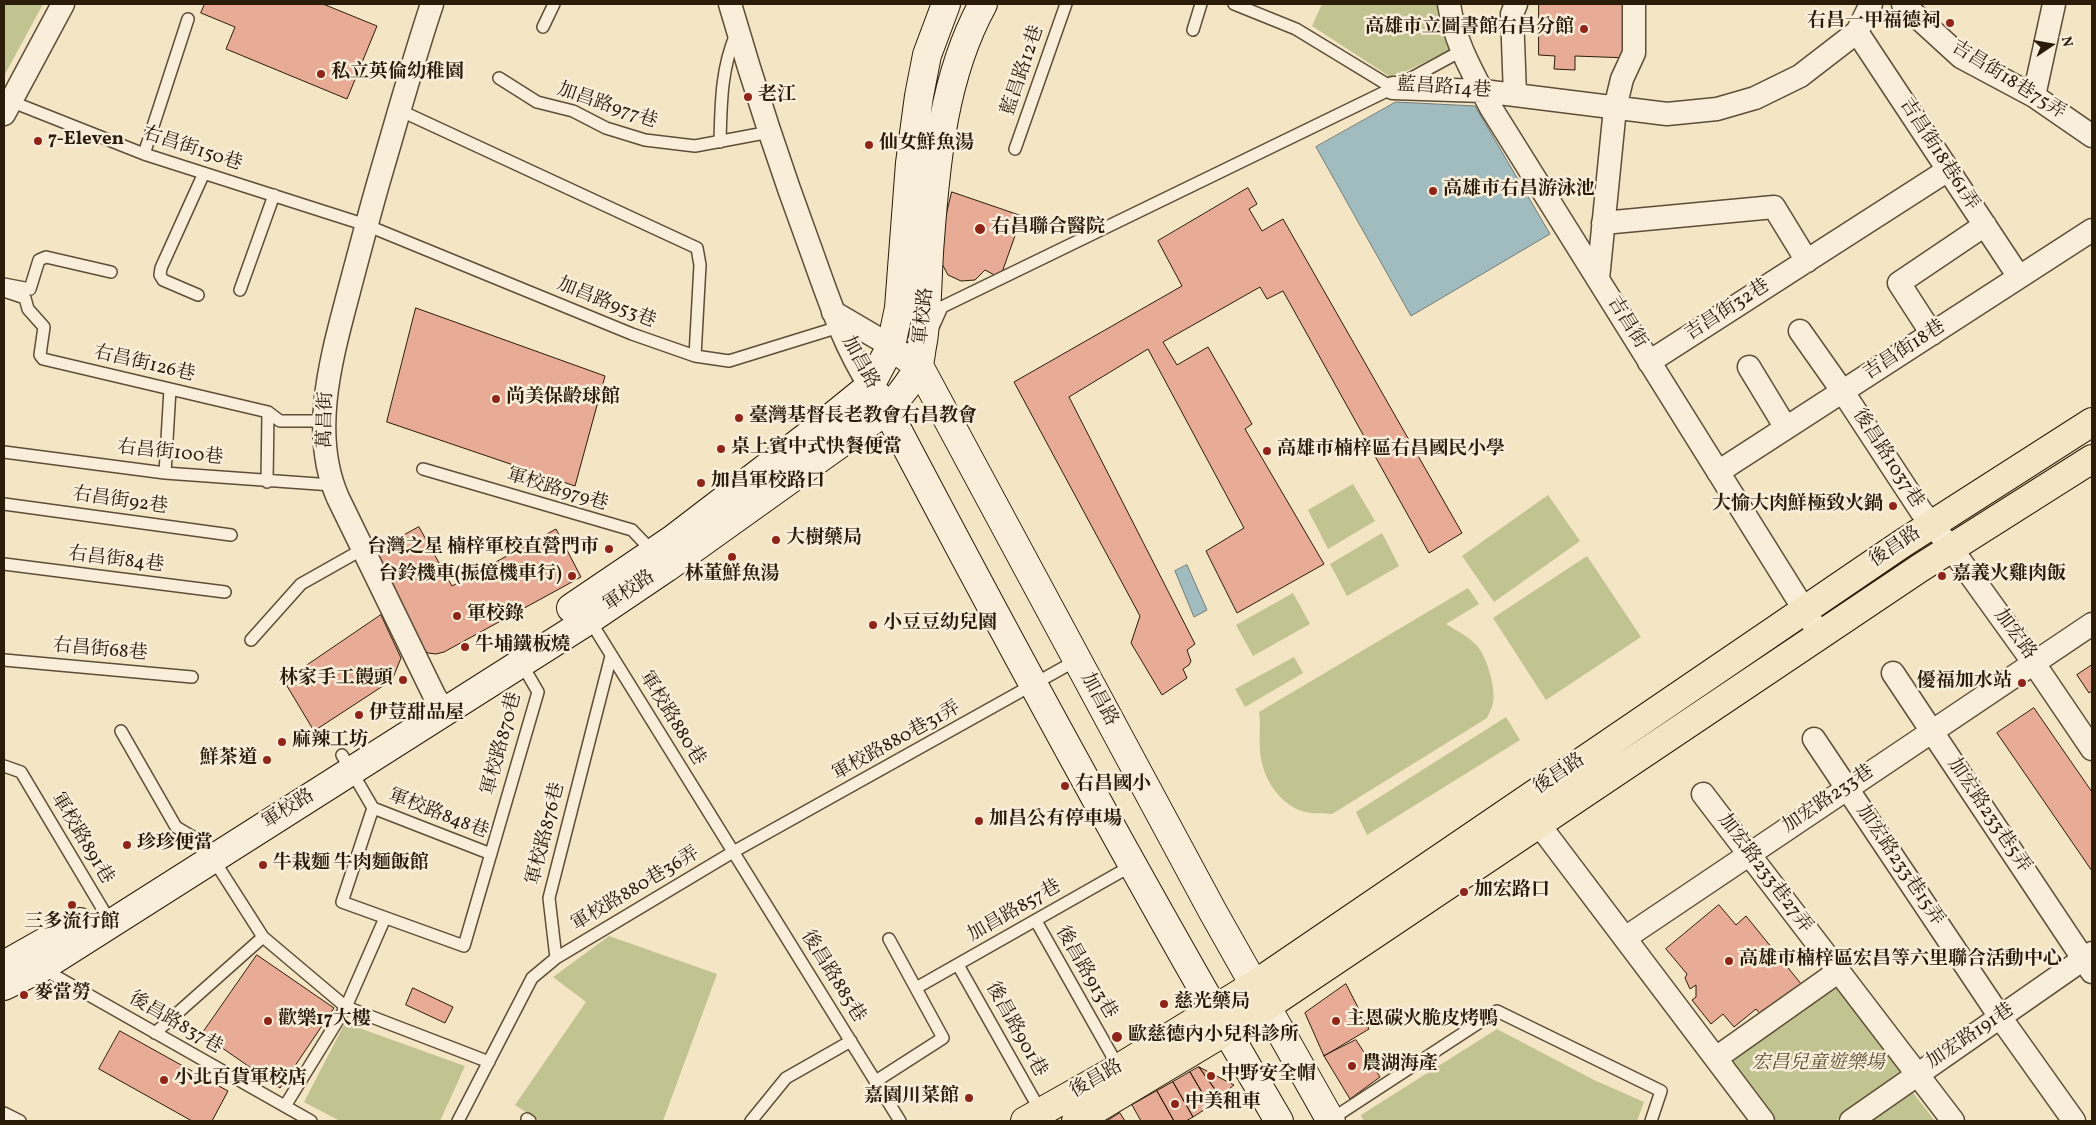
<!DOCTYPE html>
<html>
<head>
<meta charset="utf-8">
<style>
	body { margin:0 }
	#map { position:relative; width:2096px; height:1125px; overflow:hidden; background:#f4e5c4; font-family:Vollkorn,serif }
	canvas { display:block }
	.frame { position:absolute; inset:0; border:5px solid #2b1c0a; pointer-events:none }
	.north { position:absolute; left:2026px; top:20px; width:50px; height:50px; -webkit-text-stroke:4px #f8eed9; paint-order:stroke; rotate:78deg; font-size:14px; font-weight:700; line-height:20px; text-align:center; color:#2b1c0a }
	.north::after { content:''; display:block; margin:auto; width:18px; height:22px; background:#2b1c0a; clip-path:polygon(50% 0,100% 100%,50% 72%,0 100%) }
</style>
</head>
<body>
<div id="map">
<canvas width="2096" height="1125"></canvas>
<div class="frame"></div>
<div class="north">N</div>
</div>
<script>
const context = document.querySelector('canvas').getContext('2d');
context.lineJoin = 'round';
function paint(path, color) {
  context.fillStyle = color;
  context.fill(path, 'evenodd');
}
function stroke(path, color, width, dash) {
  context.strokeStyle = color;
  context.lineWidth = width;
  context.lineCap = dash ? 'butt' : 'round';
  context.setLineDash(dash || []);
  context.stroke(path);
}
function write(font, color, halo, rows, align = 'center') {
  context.font = font + ' Vollkorn,"Noto Serif TC",serif';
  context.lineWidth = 5;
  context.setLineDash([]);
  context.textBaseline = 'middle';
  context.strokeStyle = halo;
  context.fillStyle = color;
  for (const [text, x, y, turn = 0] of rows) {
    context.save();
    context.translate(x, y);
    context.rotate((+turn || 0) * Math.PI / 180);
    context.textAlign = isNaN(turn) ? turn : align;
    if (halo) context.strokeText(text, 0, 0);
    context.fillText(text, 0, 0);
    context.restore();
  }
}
paint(new Path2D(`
	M 4,4 L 43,4 L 4,76 Z
	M 1322,4 L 1443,4 L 1452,49 L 1392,78 L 1312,26 Z
	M 1353,484 L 1375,521 L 1328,549 L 1308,510 Z
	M 1548,495 L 1580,541 L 1494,602 L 1462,556 Z
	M 1382,533 L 1399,566 L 1347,596 L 1330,564 Z
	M 1587,556 L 1641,637 L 1546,700 L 1493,618 Z
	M 1468,588 L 1479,604 L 1446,624 C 1457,631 1470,637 1478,647 C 1487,658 1496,689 1493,703 C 1492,708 1489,713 1487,718 L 1332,814 C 1324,813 1313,814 1305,812 C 1278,804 1262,777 1260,751 C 1259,737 1261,725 1259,712 Z
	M 1293,593 L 1310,624 L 1253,656 L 1236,625 Z
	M 1294,657 L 1303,673 L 1245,707 L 1235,689 Z
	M 1506,717 L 1520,740 L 1367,835 L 1356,812 Z
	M 609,936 L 717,974 L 663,1121 L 540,1121 L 515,1105 L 586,1002 L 553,977 Z
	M 1836,985 L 1903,1069 L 1835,1121 L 1777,1121 L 1730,1060 Z
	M 345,1023 L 465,1066 L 440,1121 L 340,1121 L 304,1102 Z
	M 1497,1029 L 1594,1080 L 1644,1102 L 1637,1121 L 1364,1121 L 1361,1115 Z
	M 1911,1090 L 1935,1121 L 1867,1121 Z`), '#c1c390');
const water = new Path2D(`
	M 1396,102 L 1475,106 L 1550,234 L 1411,316 L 1316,147 Z
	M 1187,565 L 1207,610 L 1194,617 L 1175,571 Z`);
paint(water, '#a1bcbf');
stroke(water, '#727c77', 1);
const building = new Path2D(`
	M 205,4 L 323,4 L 377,26 L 347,99 L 226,49 L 235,27 L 201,13 Z
	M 1539,4 L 1628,4 L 1629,58 L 1575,56 L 1575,70 L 1554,69 L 1555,56 L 1539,55 Z
	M 1248,188 L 1257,204 L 1249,209 L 1262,231 L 1283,219 L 1462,533 L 1429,553 L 1283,291 L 1267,299 L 1260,287 L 1163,342 L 1177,365 L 1208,347 L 1252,424 L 1245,429 L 1324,564 L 1237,613 L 1206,551 L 1244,528 L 1148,349 L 1069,397 L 1195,644 L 1187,650 L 1191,661 L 1189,665 L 1183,669 L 1187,678 L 1162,695 L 1131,643 L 1140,616 L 1014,382 L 1182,286 L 1158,241 Z
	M 952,192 L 1022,216 L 1000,278 L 985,270 L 975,280 L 961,281 L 948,275 L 941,262 L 940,241 Z
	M 416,308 L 605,376 L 575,486 L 387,422 Z
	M 419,527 L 452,586 L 556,529 L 581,577 L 444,652 L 436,654 L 428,653 L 420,646 L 370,554 Z
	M 381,615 L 401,658 L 392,680 L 314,731 L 284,681 Z
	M 2092,665 L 2092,691 L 2089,693 L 2077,675 Z
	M 2034,708 L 2092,792 L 2092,871 L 1997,733 Z
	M 1719,905 L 1736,925 L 1746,916 L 1802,985 L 1763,1017 L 1756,1009 L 1734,1027 L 1723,1014 L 1711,1024 L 1692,1000 L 1696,997 L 1696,985 L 1690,989 L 1685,978 L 1687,974 L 1666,949 Z
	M 257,955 L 334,1008 L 280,1088 L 202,1034 Z
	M 1346,984 L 1369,1029 L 1324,1056 L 1305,1013 Z
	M 413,988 L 453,1007 L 445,1023 L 406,1005 Z
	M 120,1031 L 228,1091 L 212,1121 L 192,1121 L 99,1069 Z
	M 1356,1040 L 1380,1077 L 1350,1099 L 1324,1056 Z
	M 1199,1067 L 1220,1096 L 1210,1106 L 1190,1072 Z
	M 1199,1067 L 1234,1085 L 1220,1096 Z
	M 1190,1072 L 1210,1106 L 1193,1117 L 1173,1082 Z
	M 1173,1082 L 1193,1117 L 1186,1121 L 1174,1121 L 1157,1091 Z
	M 1157,1091 L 1174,1121 L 1141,1121 L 1132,1105 Z
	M 1120,1113 L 1125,1121 L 1107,1121 Z`);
paint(building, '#e8ab96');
stroke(building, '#2b1c0a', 1);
const lane = new Path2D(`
	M 1234,4 L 1296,29 L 1393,88
	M 543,27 L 554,4
	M 1193,30 L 1201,4
	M 499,78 L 537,102 L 573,111 L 606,128 L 645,140 L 695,146 L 770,132
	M 10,101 L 144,154 L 366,225 L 632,334 L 695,356 L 729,361 L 839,327
	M 399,110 L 697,248 L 700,265 L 695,356
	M 720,142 C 721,104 721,69 736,34
	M 1015,149 L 1066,4
	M 144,154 L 188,19
	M 4,284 L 30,289 L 39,260 L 46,257 L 111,272
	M 240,290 L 274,195
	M 4,291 L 25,298 L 28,309 L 44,327 L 40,355 L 43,359 L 268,412 L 280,421 L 325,421
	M 198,295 L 163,280 L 160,275 L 161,268 L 204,173
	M 934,325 L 942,307 L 1393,88 L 1461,51
	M 4,452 L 165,473 L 332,485
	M 423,469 L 632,530 L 655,554
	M 165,473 L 170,389
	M 267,482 L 268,412
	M 4,504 L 231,535
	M 4,564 L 225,592
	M 589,619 L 900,1121
	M 251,640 L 301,584 L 363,549
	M 4,660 L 192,677
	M 121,731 L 176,827 L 203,843 L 263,937 L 346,1007 L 489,1062
	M 342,755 L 373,808 L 342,902 L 464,946 L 538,692 L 512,647
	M 4,766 L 21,772 L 111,923
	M 373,808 L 491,854
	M 1036,921 L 1119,1068
	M 556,958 L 733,852 L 1077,660
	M 958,965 L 1041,1112
	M 43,969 L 311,1121
	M 916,988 L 1131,866
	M 155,1033 L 263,937
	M 876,1081 L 943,1038 L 889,939
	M 285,1106 L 346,1007 L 385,918
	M 4,1113 L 20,1121
	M 527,1119 L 530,1121
	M 1330,1120 L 1497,1011 L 1661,1091 L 1651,1121
	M 458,1121 L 532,978 L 556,958 L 549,898 L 611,656
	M 751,1121 L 786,1078 L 851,1041`);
const street = new Path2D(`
	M 432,4 C 413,61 397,119 380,177 C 369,215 359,253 349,291 C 332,356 309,433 338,498 L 435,697 L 445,711
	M 730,4 C 754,87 781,169 811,250 C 828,297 843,344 870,386
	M 1449,4 C 1455,44 1473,73 1491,108 L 1820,635
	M 1903,4 L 1961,57 L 2034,96 L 2092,136
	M 1857,32 L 2019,277
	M 1393,88 L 1483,91 L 1667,114 L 1717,109 L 1755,98 L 1800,76 L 1857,32 L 1871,4
	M 1515,95 L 1512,14 L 1516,4
	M 2034,96 L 2054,4
	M 4,114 L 63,4
	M 1603,223 L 1774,207 L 1807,261
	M 1598,279 L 1615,108 L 1622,79 L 1634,53 L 1634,4
	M 833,312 L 891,346
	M 1800,331 L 1843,392 L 1921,511 L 1951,548 L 2033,662 L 2092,749
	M 1932,334 L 1899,283 L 1985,225
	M 1649,362 L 1948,170
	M 1749,367 L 1786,428
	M 1718,472 L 2092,230
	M 1893,673 L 2092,972
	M 1814,739 L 2000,1017 L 2074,1121
	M 1703,794 L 1953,1121
	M 1528,810 L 1763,1121
	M 1625,938 L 2092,624
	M 1716,1058 L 1839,971
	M 1851,1121 L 2092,953`);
const secondary = new Path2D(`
	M 906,357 L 919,366 L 1213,912 L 1331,1121
	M 877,395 L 887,410 C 1013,650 1142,888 1279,1121
	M 571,608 L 673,539 L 822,425 L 870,386 L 891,346 L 899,308 L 910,163 L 919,96 L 927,55 L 946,4
	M 4,965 L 80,922
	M 4,986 L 41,968 L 589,620 L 666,568 L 887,410 C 898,397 911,383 918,367 C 921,359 921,349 923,341 C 928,307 927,273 930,239 C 936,159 944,75 983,4`);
const primary = new Path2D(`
	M 1025,1121 L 1119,1068 L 1254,985 L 1903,543 L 2092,422
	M 1076,1121 L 1266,1007 L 1920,568 L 2092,459`);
stroke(lane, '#5d4e38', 14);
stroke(street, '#5d4e38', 25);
stroke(secondary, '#2b1c0a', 30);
stroke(primary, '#2b1c0a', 30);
stroke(lane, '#f8eed9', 11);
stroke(street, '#f8eed9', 22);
stroke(secondary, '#f8eed9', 28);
stroke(primary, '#f4e5c4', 28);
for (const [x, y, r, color] of [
	[1950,23,5,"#8f2418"],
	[1584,29,5,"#8f2418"],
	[321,74,5,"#8f2418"],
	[748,97,5,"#8f2418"],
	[38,141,5,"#8f2418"],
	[869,145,5,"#8f2418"],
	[1433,191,5,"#8f2418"],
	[980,229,6,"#8f2418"],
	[496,399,5,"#8f2418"],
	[739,418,5,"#8f2418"],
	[721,449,5,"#8f2418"],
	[1267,451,5,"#8f2418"],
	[701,483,5,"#8f2418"],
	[1893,506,5,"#8f2418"],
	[776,540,5,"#8f2418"],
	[609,549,5,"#8f2418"],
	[732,557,5,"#8f2418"],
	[572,576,5,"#8f2418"],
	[1942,576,5,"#8f2418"],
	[457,616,5,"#8f2418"],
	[873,625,5,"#8f2418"],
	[465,647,5,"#8f2418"],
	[403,680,5,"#8f2418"],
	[2022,683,5,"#8f2418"],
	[359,715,5,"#8f2418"],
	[282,742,5,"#8f2418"],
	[267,760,5,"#8f2418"],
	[1065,786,5,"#8f2418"],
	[979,821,5,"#8f2418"],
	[127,845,5,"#8f2418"],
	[263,865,5,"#8f2418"],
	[1464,892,5,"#8f2418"],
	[72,905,5,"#8f2418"],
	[1729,961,5,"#8f2418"],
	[24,995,5,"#8f2418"],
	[1164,1004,5,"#8f2418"],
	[268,1021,5,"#8f2418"],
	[1336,1021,5,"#8f2418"],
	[1117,1037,6,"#8f2418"],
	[1352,1066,5,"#8f2418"],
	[1211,1076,5,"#8f2418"],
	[164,1080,5,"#8f2418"],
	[969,1098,5,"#8f2418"],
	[1175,1104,5,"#8f2418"]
]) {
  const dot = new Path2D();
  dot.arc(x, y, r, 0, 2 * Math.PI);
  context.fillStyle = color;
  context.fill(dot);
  stroke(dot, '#f8eed9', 2);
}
write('bold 19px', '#2b1c0a', '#f8eed9', [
	["右昌一甲福德祠",1940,23,"right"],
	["高雄市立圖書館右昌分館",1574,29,"right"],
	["私立英倫幼稚園",331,74],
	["老江",758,97],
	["7-Eleven",48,141],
	["仙女鮮魚湯",879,145],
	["高雄市右昌游泳池",1443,191],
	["右昌聯合醫院",991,229],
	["尚美保齡球館",506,399],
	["臺灣基督長老教會右昌教會",749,418],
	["桌上賓中式快餐便當",731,449],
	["高雄市楠梓區右昌國民小學",1277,451],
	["加昌軍校路口",711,483],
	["大愉大肉鮮極致火鍋",1883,506,"right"],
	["大樹藥局",786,540],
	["台灣之星 楠梓軍校直營門市",599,549,"right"],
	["台鈴機車(振億機車行)",562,576,"right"],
	["林董鮮魚湯",732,576,"center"],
	["嘉義火雞肉飯",1952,576],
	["軍校錄",467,616],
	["小豆豆幼兒園",883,625],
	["牛埔鐵板燒",475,647],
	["林家手工饅頭",393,680,"right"],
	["優福加水站",2012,683,"right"],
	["伊荳甜品屋",369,715],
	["麻辣工坊",292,742],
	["鮮茶道",257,760,"right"],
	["右昌國小",1075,786],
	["加昌公有停車場",989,821],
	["珍珍便當",137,845],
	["牛栽麵 牛肉麵飯館",273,865],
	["加宏路口",1474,892],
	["三多流行館",72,924,"center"],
	["高雄市楠梓區宏昌等六里聯合活動中心",1739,961],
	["麥當勞",34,995],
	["慈光藥局",1174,1004],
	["歡樂17大樓",278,1021],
	["主恩碳火脆皮烤鴨",1346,1021],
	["歐慈德內小兒科診所",1128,1037],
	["農湖海產",1362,1066],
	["中野安全帽",1221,1076],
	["小北百貨軍校店",174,1080],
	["嘉園川菜館",959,1098,"right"],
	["中美租車",1185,1104]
], 'left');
write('19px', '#2b1c0a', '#f8eed9', [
	["藍昌路12巷",1024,71,-71],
	["吉昌街18巷75弄",2008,81,32],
	["藍昌路14巷",1444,89,4],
	["加昌路977巷",607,107,19],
	["右昌街150巷",192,150,18],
	["吉昌街18巷61弄",1938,155,57],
	["加昌路953巷",606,304,22],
	["吉昌街32巷",1728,311,-33],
	["軍校路",925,316,-84],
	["吉昌街",1626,323,58],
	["吉昌街18巷",1905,351,-33],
	["加昌路",859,363,61],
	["右昌街126巷",144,365,13],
	["萬昌街",327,420,-89],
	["右昌街100巷",170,454,6],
	["後昌路1037巷",1887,459,57],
	["軍校路979巷",557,491,17],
	["右昌街92巷",120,502,8],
	["後昌路",1896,548,-34],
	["右昌街84巷",116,561,7],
	["軍校路",630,592,-34],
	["加宏路",2014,635,54],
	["右昌街68巷",100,651,5],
	["加昌路",1098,700,62],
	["軍校路880巷",671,719,58],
	["軍校路880巷31弄",897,742,-29],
	["軍校路870巷",503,744,-75],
	["後昌路",1560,775,-34],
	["加宏路233巷",1829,800,-34],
	["軍校路",289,810,-32],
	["軍校路848巷",438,815,21],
	["加宏路233巷5弄",1988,816,56],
	["軍校路876巷",547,834,-76],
	["軍校路891巷",81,839,59],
	["加宏路233巷15弄",1899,866,56],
	["加宏路233巷27弄",1764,874,53],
	["軍校路880巷36弄",636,890,-31],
	["加昌路857巷",1015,912,-30],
	["後昌路913巷",1085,973,60],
	["後昌路885巷",832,977,58],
	["後昌路837巷",175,1024,30],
	["後昌路901巷",1015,1030,61],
	["加宏路191巷",1971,1037,-34],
	["後昌路",1097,1080,-30]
]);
write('italic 19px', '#584e32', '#f8eed9', [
	["宏昌兒童遊樂場",1818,1065]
]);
</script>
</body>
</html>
